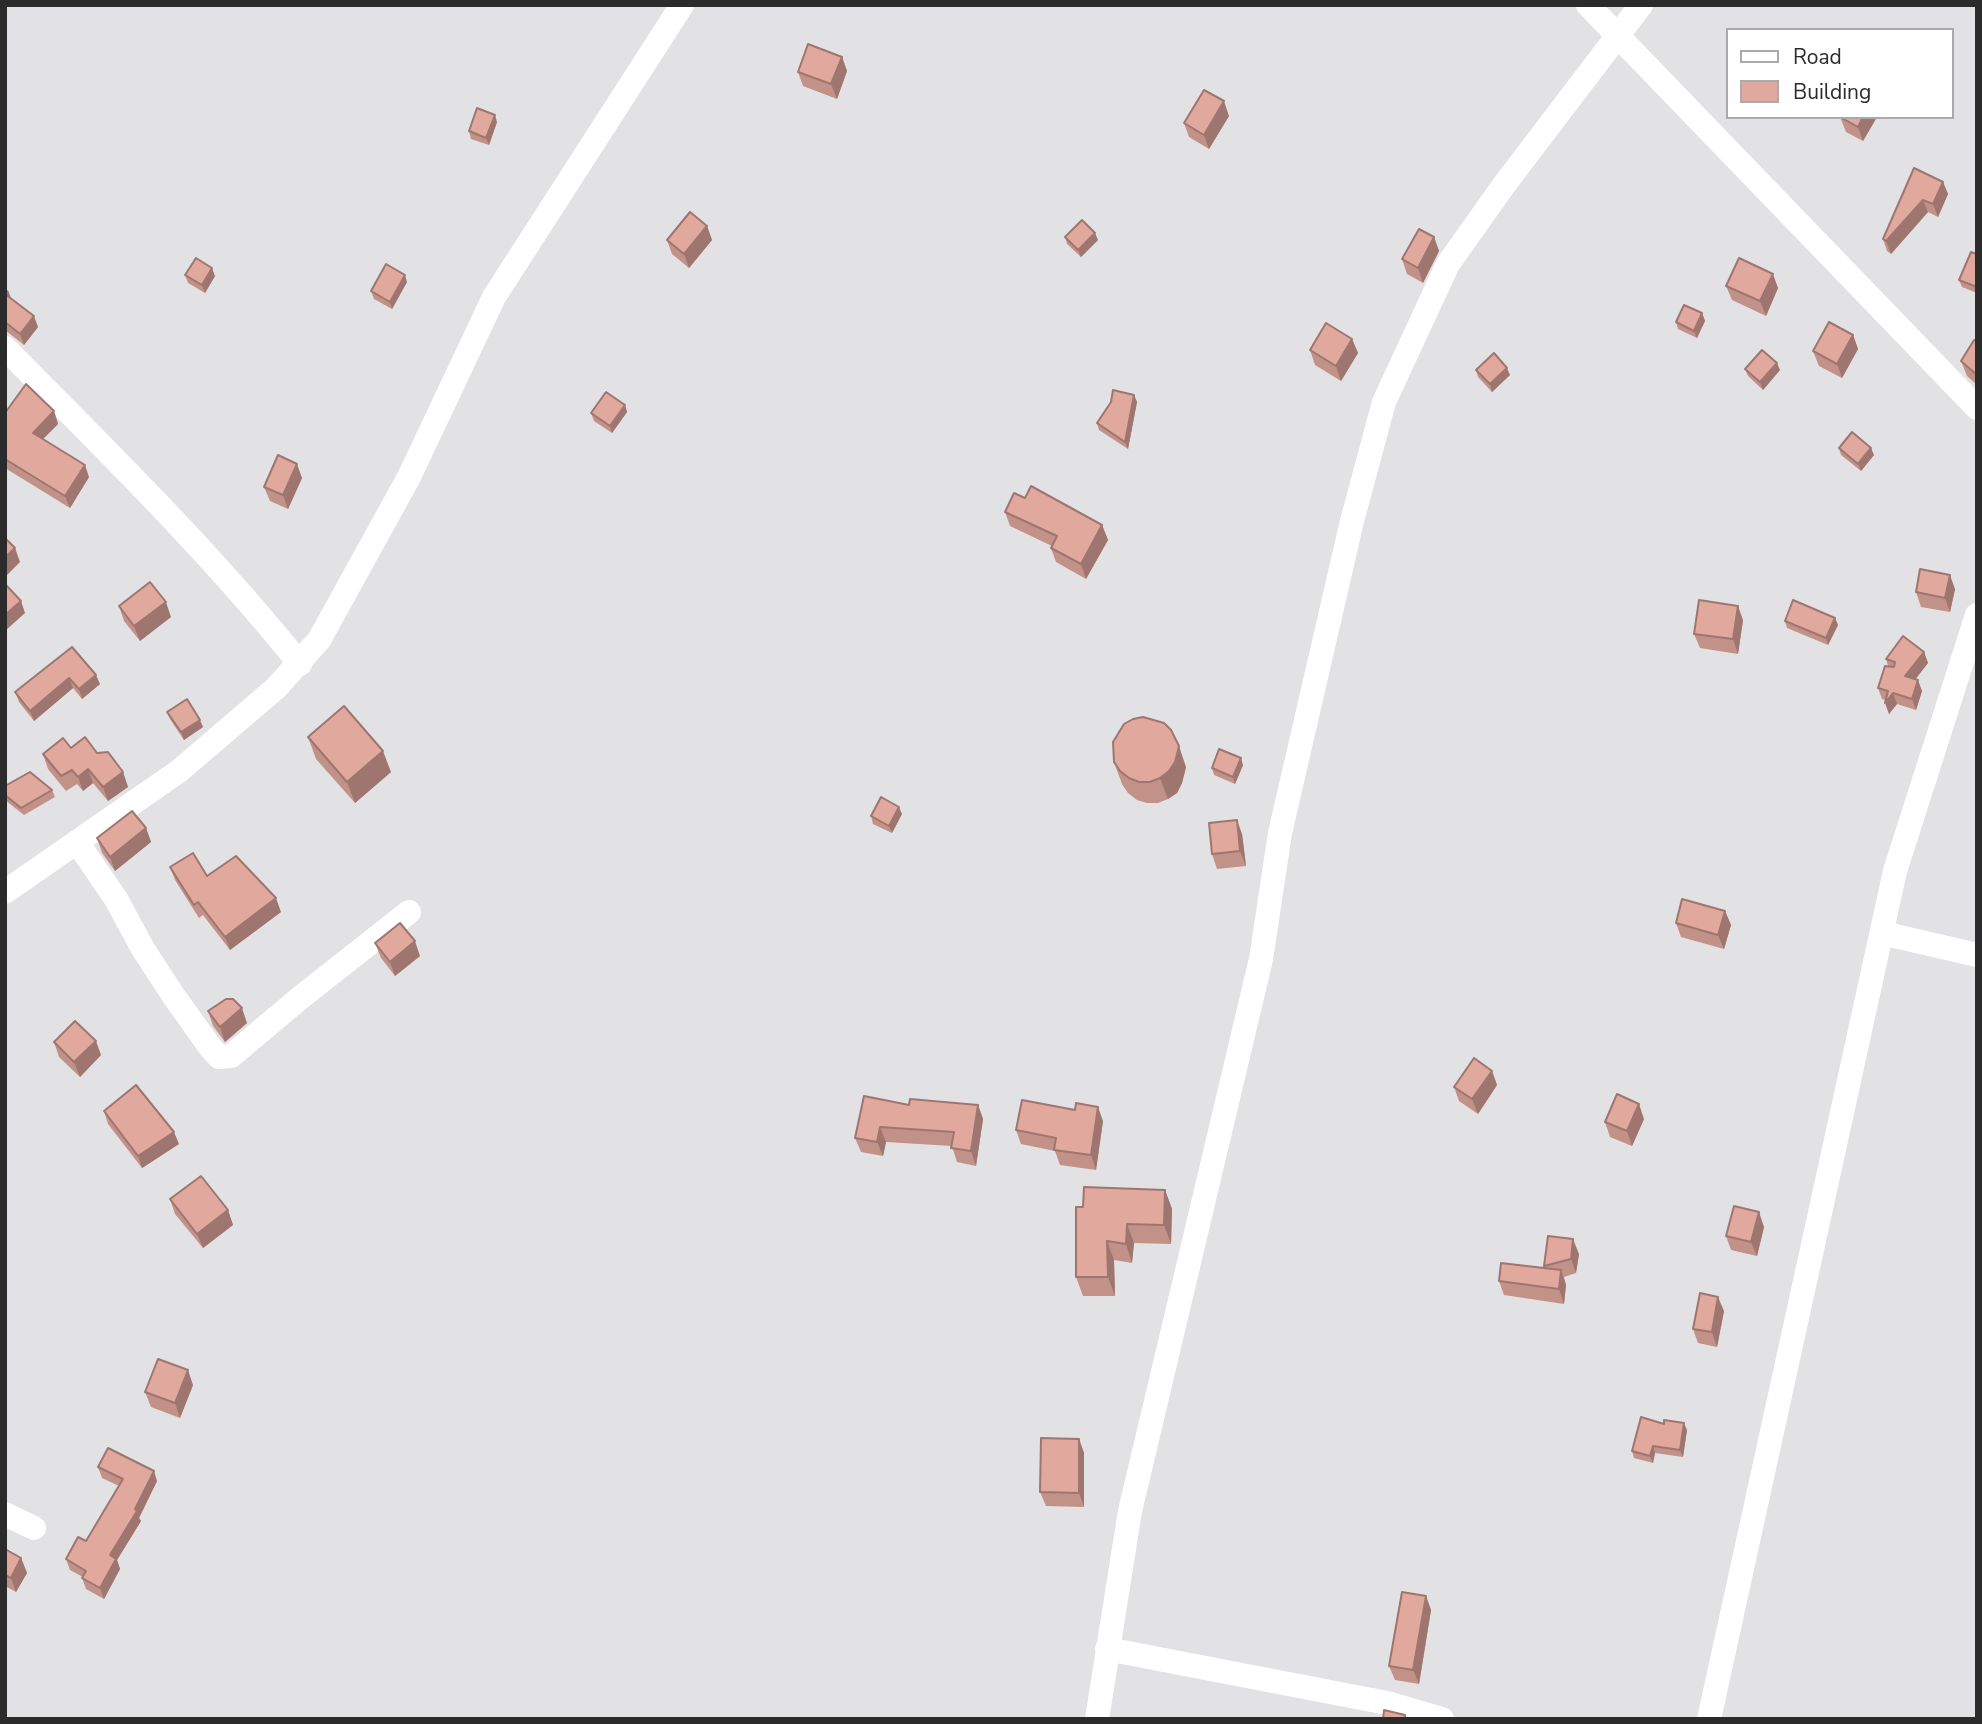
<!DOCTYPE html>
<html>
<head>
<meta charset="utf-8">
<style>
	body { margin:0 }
	#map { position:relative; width:1982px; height:1724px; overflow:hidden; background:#e2e2e5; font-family:"Nunito Sans",sans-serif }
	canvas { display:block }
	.frame { position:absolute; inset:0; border:7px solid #2b2b2c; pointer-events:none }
	.legend { position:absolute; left:1726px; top:28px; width:228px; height:91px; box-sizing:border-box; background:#fff; border:2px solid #aaaaab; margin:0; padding:9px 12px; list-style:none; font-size:21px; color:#2b2b2c }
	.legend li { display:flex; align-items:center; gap:14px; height:35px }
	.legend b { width:35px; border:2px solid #aaaaab }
</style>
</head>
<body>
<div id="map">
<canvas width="1982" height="1724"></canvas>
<div class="frame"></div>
<ul class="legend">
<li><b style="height:9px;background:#fff"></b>Road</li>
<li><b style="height:19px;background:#e1a99e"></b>Building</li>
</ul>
</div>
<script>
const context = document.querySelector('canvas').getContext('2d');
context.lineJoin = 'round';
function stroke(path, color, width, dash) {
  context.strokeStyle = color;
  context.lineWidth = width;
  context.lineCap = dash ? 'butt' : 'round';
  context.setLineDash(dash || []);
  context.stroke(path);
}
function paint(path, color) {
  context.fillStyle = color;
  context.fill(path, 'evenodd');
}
stroke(new Path2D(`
	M 1588,5 L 1977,408
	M 5,348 C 106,450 210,552 300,664
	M 77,842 L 116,899 L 143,949 L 173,995 L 210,1047 L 219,1057 L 231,1056 L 300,998 L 409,912
	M 5,892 L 179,771 L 276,688 L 319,640 L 409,477 L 494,297 L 682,5
	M 1882,933 L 1977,955
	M 5,1514 L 34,1528
	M 1107,1649 L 1387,1703 L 1442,1719
	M 1097,1719 L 1130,1511 L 1261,959 L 1280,833 L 1352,521 L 1384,402 L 1448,264 L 1504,185 L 1641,5
	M 1709,1719 L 1895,871 L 1977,615`), '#fff', 24);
paint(new Path2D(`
	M 842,57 L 847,71 L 837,99 L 803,86 L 798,72 Z
	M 1229,116 L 1209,149 L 1189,137 L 1184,123 Z
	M 1840,117 L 1877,117 L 1863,141 L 1846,132 Z
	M 497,122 L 489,145 L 471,139 L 469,131 Z
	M 1943,182 L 1948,194 L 1938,217 L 1928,212 L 1891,254 L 1887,251 L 1883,239 Z
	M 707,226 L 712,240 L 689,268 L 672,254 L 667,240 Z
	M 1065,237 L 1098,240 L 1081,257 L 1067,244 Z
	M 1434,237 L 1439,251 L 1423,283 L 1407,274 L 1402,259 Z
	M 1977,254 L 1977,293 L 1962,287 L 1959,280 Z
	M 185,275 L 215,276 L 205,293 L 188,283 Z
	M 407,282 L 392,309 L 374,299 L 371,291 Z
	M 1726,286 L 1778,288 L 1766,316 L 1732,300 Z
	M 5,287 L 11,299 L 38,327 L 24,345 L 5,330 Z
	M 1702,313 L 1705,321 L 1697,338 L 1678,329 L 1676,322 Z
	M 1853,335 L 1858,349 L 1842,378 L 1819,366 L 1813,351 Z
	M 1352,339 L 1358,353 L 1341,381 L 1315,365 L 1310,350 Z
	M 1977,341 L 1977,385 L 1967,376 L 1961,361 Z
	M 1745,369 L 1780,370 L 1763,390 L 1748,376 Z
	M 1476,370 L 1510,375 L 1492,392 L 1478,377 Z
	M 1134,395 L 1137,402 L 1128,449 L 1099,430 L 1097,423 L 1111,402 Z
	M 625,405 L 627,412 L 612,433 L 594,421 L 591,413 Z
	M 54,411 L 58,424 L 43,439 L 89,477 L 70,508 L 5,468 L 5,413 Z
	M 1839,448 L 1874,455 L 1861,471 L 1841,455 Z
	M 302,478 L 288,509 L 270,501 L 264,487 Z
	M 1005,512 L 1102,525 L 1108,540 L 1086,579 L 1056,562 L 1051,548 L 1052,546 L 1010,526 Z
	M 1955,589 L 1950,612 L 1921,607 L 1916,592 Z
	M 119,606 L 171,617 L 140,641 L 124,621 Z
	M 1835,618 L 1838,625 L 1828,645 L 1787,628 L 1785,621 Z
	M 1743,620 L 1738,654 L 1700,648 L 1694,634 Z
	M 72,647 L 100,684 L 82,699 L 73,688 L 34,721 L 19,702 L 15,692 Z
	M 1924,652 L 1928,663 L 1915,680 L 1922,691 L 1916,710 L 1897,704 L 1889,714 L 1885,700 L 1882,699 L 1878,688 L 1888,666 L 1886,659 Z
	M 167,712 L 203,727 L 184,740 L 170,719 Z
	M 308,737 L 391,772 L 355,803 L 316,759 Z
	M 71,748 L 97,753 L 123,772 L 128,787 L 108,801 L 93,783 L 83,791 L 77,784 L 66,791 L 48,769 L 43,754 Z
	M 1114,762 L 1186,767 L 1182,783 L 1177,793 L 1168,799 L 1158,803 L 1147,803 L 1137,800 L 1128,793 L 1122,784 Z
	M 1243,765 L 1235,784 L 1214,775 L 1212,768 Z
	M 5,786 L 52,790 L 55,797 L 24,815 L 5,800 Z
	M 902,814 L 892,833 L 873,824 L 871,816 Z
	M 146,828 L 151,842 L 115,871 L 102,853 L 97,838 Z
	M 1242,834 L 1246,866 L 1217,869 L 1212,854 Z
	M 170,867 L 207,876 L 281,912 L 230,950 L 203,915 L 199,918 L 175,880 Z
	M 1725,911 L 1731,925 L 1724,949 L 1681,937 L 1676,923 Z
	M 375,943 L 420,956 L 395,976 L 381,958 Z
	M 208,1011 L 247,1023 L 225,1042 L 213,1026 Z
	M 54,1042 L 101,1055 L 80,1077 L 59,1057 Z
	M 1492,1071 L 1497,1085 L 1478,1114 L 1459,1101 L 1454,1087 Z
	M 909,1105 L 978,1105 L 983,1119 L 976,1166 L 957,1162 L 952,1146 L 886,1142 L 883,1156 L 861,1152 L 855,1138 Z
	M 104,1111 L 179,1144 L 142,1168 L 108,1124 Z
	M 1644,1119 L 1632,1146 L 1610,1137 L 1605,1122 Z
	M 1103,1121 L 1096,1170 L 1060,1165 L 1055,1151 L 1021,1144 L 1016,1130 Z
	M 1165,1190 L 1172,1209 L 1171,1244 L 1134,1243 L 1132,1263 L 1114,1260 L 1115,1296 L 1083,1296 L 1076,1277 L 1083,1207 Z
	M 170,1199 L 228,1210 L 233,1225 L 203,1248 L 175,1214 Z
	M 1764,1227 L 1757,1256 L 1731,1250 L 1726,1236 Z
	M 1579,1254 L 1576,1273 L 1564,1277 L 1566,1285 L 1564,1304 L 1504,1295 L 1499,1281 L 1545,1268 L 1544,1266 Z
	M 1724,1311 L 1717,1347 L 1698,1343 L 1693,1329 Z
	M 193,1385 L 180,1418 L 151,1407 L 145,1392 Z
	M 1687,1430 L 1683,1457 L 1655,1453 L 1653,1463 L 1634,1458 L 1632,1451 Z
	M 1079,1439 L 1084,1453 L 1084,1507 L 1046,1506 L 1040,1492 Z
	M 98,1467 L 157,1481 L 139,1518 L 141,1521 L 117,1560 L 120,1569 L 104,1599 L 86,1589 L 82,1578 L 83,1577 L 70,1570 L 66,1559 L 86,1541 L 119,1486 L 102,1478 Z
	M 5,1549 L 21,1558 L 27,1573 L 16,1592 L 5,1586 Z
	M 1426,1596 L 1431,1610 L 1419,1684 L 1395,1680 L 1389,1666 Z`), '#c29188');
paint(new Path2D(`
	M 842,57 L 847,71 L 837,99 L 831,84 Z
	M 1224,101 L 1229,116 L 1209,149 L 1204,135 Z
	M 495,115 L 497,122 L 489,145 L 486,138 Z
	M 1863,117 L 1877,117 L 1863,141 L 1858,127 Z
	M 1943,182 L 1948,194 L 1938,217 L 1933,204 Z
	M 1923,200 L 1928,212 L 1891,254 L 1886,241 Z
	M 707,226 L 712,240 L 689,268 L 684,254 Z
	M 1095,233 L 1098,240 L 1081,257 L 1078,250 Z
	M 1434,237 L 1439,251 L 1423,283 L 1418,268 Z
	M 212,268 L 215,276 L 205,293 L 202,285 Z
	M 1773,274 L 1778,288 L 1766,316 L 1760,301 Z
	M 405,275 L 407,282 L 392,309 L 390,302 Z
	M 8,290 L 12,301 L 5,296 L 5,292 Z
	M 1702,313 L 1705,321 L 1697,338 L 1694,331 Z
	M 34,316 L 38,327 L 24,345 L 20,334 Z
	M 1853,335 L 1858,349 L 1842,378 L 1837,364 Z
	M 1352,339 L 1358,353 L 1341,381 L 1336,366 Z
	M 1777,363 L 1780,370 L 1763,390 L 1760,382 Z
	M 1507,368 L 1510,375 L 1492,392 L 1490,384 Z
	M 1134,395 L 1137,402 L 1128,449 L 1125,442 Z
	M 625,405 L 627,412 L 612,433 L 610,426 Z
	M 54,411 L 58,424 L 37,445 L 33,433 Z
	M 1871,448 L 1874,455 L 1861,471 L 1858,464 Z
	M 297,464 L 302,478 L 288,509 L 283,495 Z
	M 85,465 L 89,477 L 70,508 L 65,496 Z
	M 1102,525 L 1108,540 L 1086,579 L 1081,564 Z
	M 15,548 L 20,562 L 5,577 L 5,557 Z
	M 1950,575 L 1955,589 L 1950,612 L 1945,598 Z
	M 21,601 L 25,613 L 5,631 L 5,615 Z
	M 166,602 L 171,617 L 140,641 L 134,626 Z
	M 1738,606 L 1743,620 L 1738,654 L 1733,639 Z
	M 1835,618 L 1838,625 L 1828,645 L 1826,638 Z
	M 1924,652 L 1928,663 L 1909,687 L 1905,676 Z
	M 96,675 L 100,684 L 82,699 L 79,689 Z
	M 69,678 L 73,688 L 34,721 L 30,711 Z
	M 1918,680 L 1922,691 L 1916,710 L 1912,699 Z
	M 1893,693 L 1897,704 L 1889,714 L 1885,703 Z
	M 200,720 L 203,727 L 184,740 L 181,732 Z
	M 1179,746 L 1186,767 L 1182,783 L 1177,793 L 1168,799 L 1160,778 Z
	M 383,751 L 391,772 L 355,803 L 347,782 Z
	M 1241,758 L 1243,765 L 1235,784 L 1233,777 Z
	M 88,769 L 93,783 L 83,791 L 78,777 Z
	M 123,772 L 128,787 L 108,801 L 103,787 Z
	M 899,807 L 902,814 L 892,833 L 889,826 Z
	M 1237,820 L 1242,834 L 1246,866 L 1240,851 Z
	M 146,828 L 151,842 L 115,871 L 110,857 Z
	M 276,898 L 281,912 L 230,950 L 225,937 Z
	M 1725,911 L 1731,925 L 1724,949 L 1718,935 Z
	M 415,941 L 420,956 L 395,976 L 390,962 Z
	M 242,1008 L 247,1023 L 225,1042 L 220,1027 Z
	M 96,1041 L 101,1055 L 80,1077 L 74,1062 Z
	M 1492,1071 L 1497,1085 L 1478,1114 L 1472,1099 Z
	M 1639,1104 L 1644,1119 L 1632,1146 L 1627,1131 Z
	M 978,1105 L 983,1119 L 976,1166 L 971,1151 Z
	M 1098,1107 L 1103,1121 L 1096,1170 L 1091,1155 Z
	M 880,1127 L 886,1142 L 883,1156 L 877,1142 Z
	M 174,1132 L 179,1144 L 142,1168 L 138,1156 Z
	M 1165,1190 L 1172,1209 L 1171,1244 L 1164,1225 Z
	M 228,1210 L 233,1225 L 203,1248 L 197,1234 Z
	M 1759,1212 L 1764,1227 L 1757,1256 L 1751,1242 Z
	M 1127,1224 L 1134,1243 L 1132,1263 L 1126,1244 Z
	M 1573,1239 L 1579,1254 L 1576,1273 L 1571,1259 Z
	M 1107,1241 L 1114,1260 L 1115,1296 L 1108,1277 Z
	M 1561,1270 L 1566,1285 L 1564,1304 L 1559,1289 Z
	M 1718,1297 L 1724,1311 L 1717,1347 L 1712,1332 Z
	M 188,1370 L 193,1385 L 180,1418 L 175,1403 Z
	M 1684,1423 L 1687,1430 L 1683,1457 L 1680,1450 Z
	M 1079,1439 L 1084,1453 L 1084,1507 L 1079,1493 Z
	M 1653,1446 L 1655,1453 L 1653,1463 L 1650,1456 Z
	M 154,1471 L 157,1481 L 139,1518 L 141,1521 L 117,1560 L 120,1569 L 104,1599 L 100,1588 L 110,1555 Z
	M 21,1558 L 27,1573 L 16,1592 L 11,1578 Z
	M 1426,1596 L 1431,1610 L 1419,1684 L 1413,1670 Z`), '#9e766f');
const building = new Path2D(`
	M 808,44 L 842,57 L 831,84 L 798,72 Z
	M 1204,90 L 1224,101 L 1204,135 L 1184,123 Z
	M 477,108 L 495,115 L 486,138 L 469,131 Z
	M 1840,117 L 1863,117 L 1858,127 Z
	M 1914,168 L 1943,182 L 1933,204 L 1923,200 L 1886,241 L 1883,239 Z
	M 690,212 L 707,226 L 684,254 L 667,240 Z
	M 1082,220 L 1095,233 L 1078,250 L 1065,237 Z
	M 1419,229 L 1434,237 L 1418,268 L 1402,259 Z
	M 1971,252 L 1977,254 L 1977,287 L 1959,280 Z
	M 196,258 L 212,268 L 202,285 L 185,275 Z
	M 1739,258 L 1773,274 L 1760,301 L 1726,286 Z
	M 386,264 L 405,275 L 390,302 L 371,291 Z
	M 5,294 L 34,316 L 20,334 L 5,322 Z
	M 1684,305 L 1702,313 L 1694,331 L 1676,322 Z
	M 1829,322 L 1853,335 L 1837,364 L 1813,351 Z
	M 1326,323 L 1352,339 L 1336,366 L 1310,350 Z
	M 1974,340 L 1977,341 L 1977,375 L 1961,361 Z
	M 1762,350 L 1777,363 L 1760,382 L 1745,369 Z
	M 1494,353 L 1507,368 L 1490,384 L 1476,370 Z
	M 26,384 L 54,411 L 33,433 L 85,465 L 65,496 L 5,459 L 5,413 Z
	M 1113,390 L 1134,395 L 1125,442 L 1097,423 L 1111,402 Z
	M 606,392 L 625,405 L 610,426 L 591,413 Z
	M 1852,432 L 1871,448 L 1858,464 L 1839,448 Z
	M 278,455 L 297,464 L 283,495 L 264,487 Z
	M 1031,486 L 1102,525 L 1081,564 L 1051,548 L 1057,536 L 1005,512 L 1014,493 L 1025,498 Z
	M 5,538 L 15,548 L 5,557 Z
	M 1920,569 L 1950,575 L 1945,598 L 1916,592 Z
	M 150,582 L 166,602 L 134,626 L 119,606 Z
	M 5,584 L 21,601 L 5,615 Z
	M 1699,600 L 1738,606 L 1733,639 L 1694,634 Z
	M 1793,600 L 1835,618 L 1826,638 L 1785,621 Z
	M 1903,636 L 1924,652 L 1905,676 L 1918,680 L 1912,699 L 1893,693 L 1885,703 L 1888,691 L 1878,688 L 1885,666 L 1894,667 L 1895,662 L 1886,659 Z
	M 72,647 L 96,675 L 79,689 L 69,678 L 30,711 L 15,692 Z
	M 187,699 L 200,720 L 181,732 L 167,712 Z
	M 344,706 L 383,751 L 347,782 L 308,737 Z
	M 1143,717 L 1164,723 L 1171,730 L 1179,746 L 1175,762 L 1169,771 L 1160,778 L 1150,782 L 1139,782 L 1129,778 L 1120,771 L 1114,762 L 1113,742 L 1124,724 L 1133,719 Z
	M 85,737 L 97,753 L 108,752 L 123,772 L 103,787 L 88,769 L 78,777 L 72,770 L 61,776 L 43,754 L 63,738 L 71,748 Z
	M 1219,749 L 1241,758 L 1233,777 L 1212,768 Z
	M 30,772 L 52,790 L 21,808 L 5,795 L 5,786 Z
	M 881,797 L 899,807 L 889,826 L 871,816 Z
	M 132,811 L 146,828 L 110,857 L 97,838 Z
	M 1237,820 L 1240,851 L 1212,854 L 1209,823 Z
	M 193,853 L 207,876 L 236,856 L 276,898 L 225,937 L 198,902 L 194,905 L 170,867 Z
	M 1682,899 L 1725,911 L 1718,935 L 1676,923 Z
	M 400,923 L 415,941 L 390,962 L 375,943 Z
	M 226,999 L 233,999 L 242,1008 L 220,1027 L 208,1011 Z
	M 75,1021 L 96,1041 L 74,1062 L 54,1042 Z
	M 1474,1058 L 1492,1071 L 1472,1099 L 1454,1087 Z
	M 136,1085 L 174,1132 L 138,1156 L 104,1111 Z
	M 1617,1094 L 1639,1104 L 1627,1131 L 1605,1122 Z
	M 864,1096 L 909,1105 L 910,1099 L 978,1105 L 971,1151 L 951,1148 L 954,1132 L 880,1127 L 877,1142 L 855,1138 Z
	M 1022,1100 L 1075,1110 L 1076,1103 L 1098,1107 L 1091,1155 L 1054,1150 L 1056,1138 L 1016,1130 Z
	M 201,1176 L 228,1210 L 197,1234 L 170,1199 Z
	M 1084,1187 L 1165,1190 L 1164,1225 L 1127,1224 L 1126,1244 L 1107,1241 L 1108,1277 L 1076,1277 L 1076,1207 L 1083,1207 Z
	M 1734,1206 L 1759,1212 L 1751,1242 L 1726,1236 Z
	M 1548,1236 L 1573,1239 L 1571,1259 L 1544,1266 Z
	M 1501,1263 L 1561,1270 L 1559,1289 L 1499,1281 Z
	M 1700,1293 L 1718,1297 L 1712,1332 L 1693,1329 Z
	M 158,1359 L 188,1370 L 175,1403 L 145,1392 Z
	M 1641,1417 L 1664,1424 L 1664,1420 L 1684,1423 L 1680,1450 L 1653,1446 L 1650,1456 L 1632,1451 Z
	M 1041,1438 L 1079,1439 L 1079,1493 L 1040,1492 Z
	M 108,1448 L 154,1471 L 135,1509 L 137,1511 L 110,1555 L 116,1559 L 100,1588 L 82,1578 L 86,1571 L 66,1559 L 78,1537 L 86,1541 L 123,1479 L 98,1467 Z
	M 5,1549 L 21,1558 L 11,1578 L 5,1575 Z
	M 1402,1592 L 1426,1596 L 1413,1670 L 1389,1666 Z
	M 1384,1710 L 1405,1715 L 1405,1719 L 1383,1719 Z`);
paint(building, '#e1a99e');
stroke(building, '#9e766f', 2);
</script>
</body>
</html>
